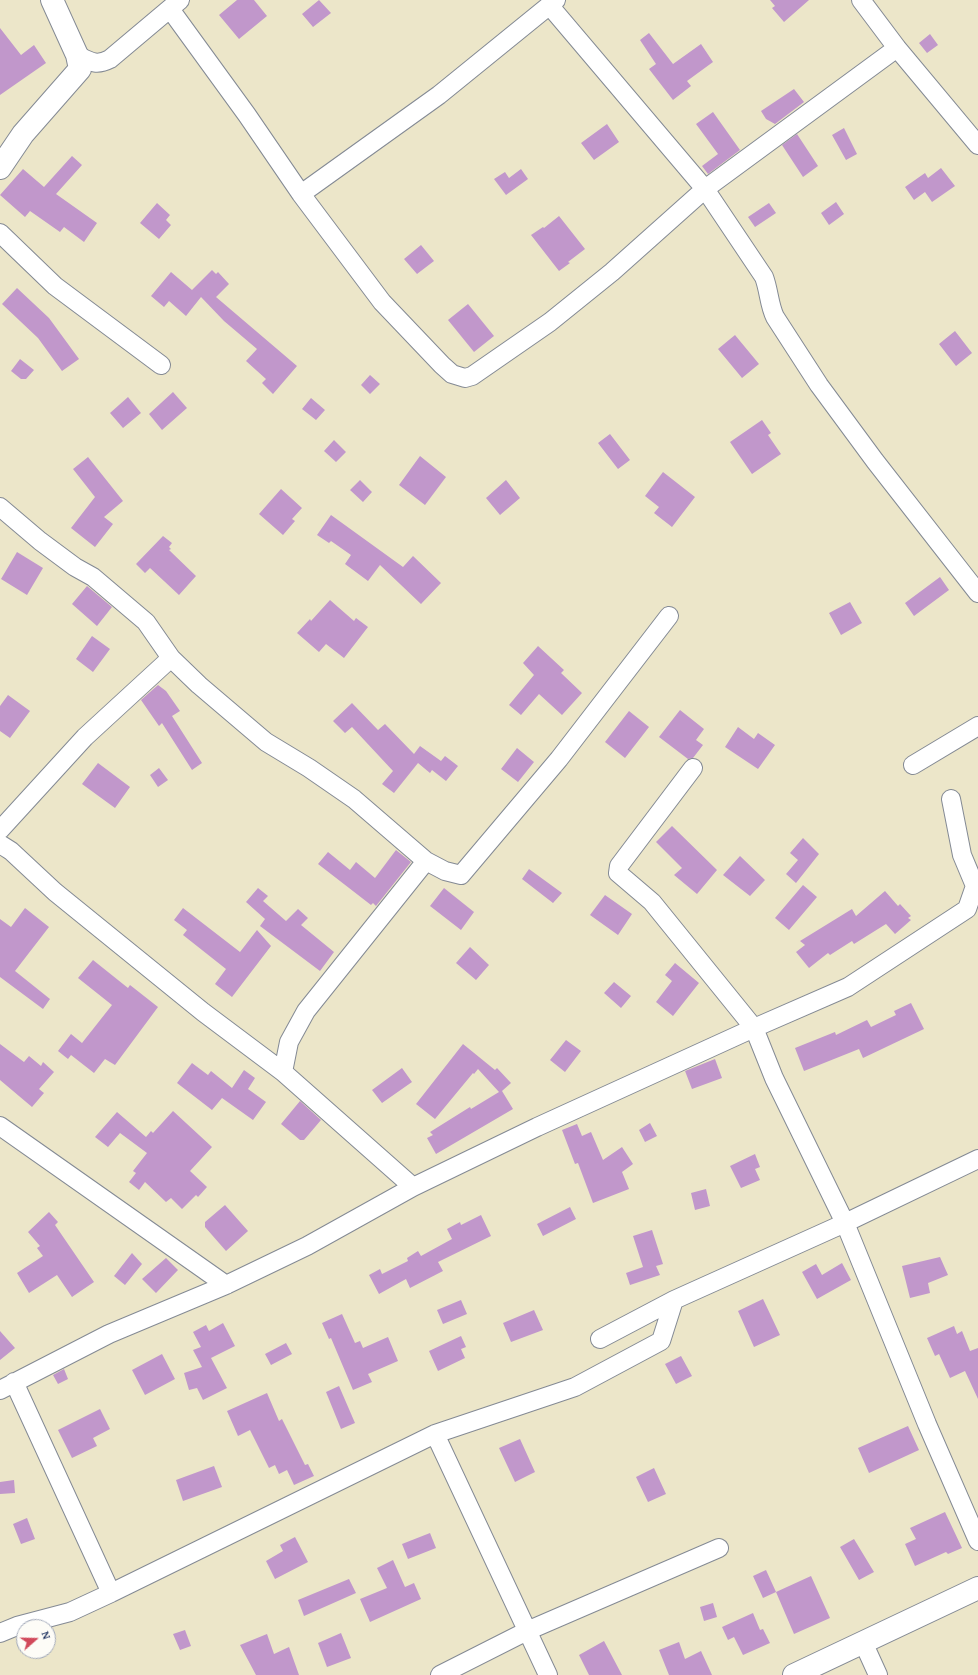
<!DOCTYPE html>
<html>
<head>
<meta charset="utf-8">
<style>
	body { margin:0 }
	#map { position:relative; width:978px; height:1675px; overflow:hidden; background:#ece6c9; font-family:"Gentium Book Plus",serif }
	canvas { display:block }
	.north { position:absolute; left:16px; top:1619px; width:40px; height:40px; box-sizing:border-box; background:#fdfcf7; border:1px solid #a3aaba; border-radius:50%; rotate:70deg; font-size:11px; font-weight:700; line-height:16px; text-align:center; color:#1b2f5e }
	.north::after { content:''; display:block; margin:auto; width:14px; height:18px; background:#d1495b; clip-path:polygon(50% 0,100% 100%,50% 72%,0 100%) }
</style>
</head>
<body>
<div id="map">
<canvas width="978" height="1675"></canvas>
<div class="north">N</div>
</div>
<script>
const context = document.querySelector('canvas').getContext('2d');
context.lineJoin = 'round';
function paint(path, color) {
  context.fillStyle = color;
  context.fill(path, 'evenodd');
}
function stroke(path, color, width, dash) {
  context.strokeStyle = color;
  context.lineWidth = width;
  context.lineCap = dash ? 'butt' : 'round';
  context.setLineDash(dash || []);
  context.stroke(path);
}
paint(new Path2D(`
	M 237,0 L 254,0 L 267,16 L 239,39 L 219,15 Z
	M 319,0 L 331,13 L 313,27 L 302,14 Z
	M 770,0 L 809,0 L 784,22 L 772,8 L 775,6 Z
	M 0,28 L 21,55 L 34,45 L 46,63 L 0,95 Z
	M 649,33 L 673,64 L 701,44 L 713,62 L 687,81 L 691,86 L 673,100 L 649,69 L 656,64 L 640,40 Z
	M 930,34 L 938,45 L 927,53 L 919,43 Z
	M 794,89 L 804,102 L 775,124 L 766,119 L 761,111 Z
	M 713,112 L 740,150 L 708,174 L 702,166 L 718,154 L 696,124 Z
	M 607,124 L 619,142 L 594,160 L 581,143 Z
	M 844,128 L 857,154 L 846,160 L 832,135 Z
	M 797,134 L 818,166 L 803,177 L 782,145 Z
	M 72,156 L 82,165 L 56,194 L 97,223 L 84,242 L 64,227 L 60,232 L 30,211 L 25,217 L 0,195 L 23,169 L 44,187 Z
	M 941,168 L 955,186 L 932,202 L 925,192 L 914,200 L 905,187 L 925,173 L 928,178 Z
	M 521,169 L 528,179 L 506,195 L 494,179 L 505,172 L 509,178 Z
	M 836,202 L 844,214 L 829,225 L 821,213 Z
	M 157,203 L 170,215 L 166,220 L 171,225 L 159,239 L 140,223 Z
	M 769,203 L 776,213 L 755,227 L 748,217 Z
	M 559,216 L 585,249 L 568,262 L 570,263 L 559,271 L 531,235 L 543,227 L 544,228 Z
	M 421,245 L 434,261 L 417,274 L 404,259 Z
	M 212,270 L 216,274 L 218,272 L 229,284 L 216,297 L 297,366 L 273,394 L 262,383 L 266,379 L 246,361 L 257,349 L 224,321 L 201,297 L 186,316 L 169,301 L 164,307 L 151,296 L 171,272 L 192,290 Z
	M 17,288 L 49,318 L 79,359 L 62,371 L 38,338 L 2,304 Z
	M 468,304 L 494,336 L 474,352 L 448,320 Z
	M 955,331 L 972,353 L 956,366 L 939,344 Z
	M 735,335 L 759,364 L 742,378 L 718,349 Z
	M 20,359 L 34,370 L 26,379 L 21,379 L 11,371 Z
	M 370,375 L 380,384 L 370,394 L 361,385 Z
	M 173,392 L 187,408 L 162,430 L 149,414 Z
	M 128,397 L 141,413 L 123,428 L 110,413 Z
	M 311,398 L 325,410 L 316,420 L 302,409 Z
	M 762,420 L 771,433 L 768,435 L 781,454 L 752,474 L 730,442 Z
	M 610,434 L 630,460 L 618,469 L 598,443 Z
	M 334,440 L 346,452 L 336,462 L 324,451 Z
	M 420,456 L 446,477 L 425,505 L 399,485 Z
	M 88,457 L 123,501 L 104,517 L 113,524 L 95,547 L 71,528 L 95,497 L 73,469 Z
	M 663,472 L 695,497 L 672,527 L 654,513 L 659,507 L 645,496 Z
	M 360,480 L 372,492 L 363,502 L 350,490 Z
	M 506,480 L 520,498 L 500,515 L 486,498 Z
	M 281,489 L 302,508 L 292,519 L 295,521 L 283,535 L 259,514 Z
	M 331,515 L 403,567 L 413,556 L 441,583 L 421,604 L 380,565 L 368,581 L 345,564 L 351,555 L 331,541 L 329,543 L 317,535 Z
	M 163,536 L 172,543 L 169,547 L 171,549 L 169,550 L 196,576 L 179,595 L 150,568 L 145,573 L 136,564 Z
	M 17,552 L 43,568 L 27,595 L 1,579 Z
	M 940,577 L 949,590 L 914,616 L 905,603 Z
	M 87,586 L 112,607 L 97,626 L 72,604 Z
	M 330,600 L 354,621 L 356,618 L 368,627 L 344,658 L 326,644 L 319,652 L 297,633 L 310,619 L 311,621 Z
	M 850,602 L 862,623 L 841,635 L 829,613 Z
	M 92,636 L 110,649 L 93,672 L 76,659 Z
	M 538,646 L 564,670 L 561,673 L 582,693 L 562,715 L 539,694 L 521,715 L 509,705 L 534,675 L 523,663 Z
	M 158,685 L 166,691 L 180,711 L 172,716 L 202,763 L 192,770 L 162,723 L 159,726 L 141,700 Z
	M 8,695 L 30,711 L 10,738 L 0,731 L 0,706 Z
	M 352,703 L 378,730 L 385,724 L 414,754 L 420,746 L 441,761 L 445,756 L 458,766 L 446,781 L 432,770 L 430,773 L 418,763 L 394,793 L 382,784 L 393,771 L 352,727 L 345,733 L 333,721 Z
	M 680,710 L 704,729 L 696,740 L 703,745 L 693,758 L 688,759 L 659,737 Z
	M 629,711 L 649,727 L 625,758 L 605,742 Z
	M 738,727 L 754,739 L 758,733 L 775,745 L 758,769 L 725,747 Z
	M 517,748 L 534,762 L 518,782 L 501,769 Z
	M 98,763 L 130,787 L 115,808 L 82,784 Z
	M 159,768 L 168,780 L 158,787 L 150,775 Z
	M 672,826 L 717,870 L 697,894 L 674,875 L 682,868 L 656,842 Z
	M 803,838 L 819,854 L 796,883 L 786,874 L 798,860 L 790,853 Z
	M 396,850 L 411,862 L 376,906 L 373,903 L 371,905 L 318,864 L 328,852 L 350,870 L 356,862 L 375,878 Z
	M 740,856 L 765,880 L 750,896 L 723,875 Z
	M 529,869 L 562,893 L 553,903 L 522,879 Z
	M 803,885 L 817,897 L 789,930 L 775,918 Z
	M 258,888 L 268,896 L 263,901 L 286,921 L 298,909 L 308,918 L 301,925 L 334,952 L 320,971 L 260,926 L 265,919 L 246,902 Z
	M 444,888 L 474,912 L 461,930 L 430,906 Z
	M 885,891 L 898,906 L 900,904 L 911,916 L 908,918 L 911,920 L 895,934 L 886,924 L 854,944 L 852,941 L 830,955 L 828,953 L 809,968 L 796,952 L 805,945 L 800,941 L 852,909 L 856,916 Z
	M 605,895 L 632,914 L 618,935 L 590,915 Z
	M 25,908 L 49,927 L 15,971 L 50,999 L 43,1009 L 0,977 L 0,919 L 11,927 Z
	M 183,908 L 240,952 L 257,930 L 271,946 L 232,997 L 215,984 L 226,969 L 183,935 L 187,930 L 174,920 Z
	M 470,947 L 489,965 L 476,980 L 456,963 Z
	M 93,960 L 128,988 L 130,985 L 158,1007 L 115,1065 L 105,1059 L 94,1073 L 71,1055 L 68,1059 L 58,1051 L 71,1034 L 82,1043 L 112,1005 L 78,978 Z
	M 675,963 L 699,983 L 673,1016 L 656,1002 L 672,981 L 665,975 Z
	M 614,982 L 631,996 L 621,1008 L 604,993 Z
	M 911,1003 L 924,1029 L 863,1058 L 859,1049 L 804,1071 L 795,1048 L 835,1032 L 836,1035 L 867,1020 L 871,1027 L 896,1015 L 894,1011 Z
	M 566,1040 L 581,1051 L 565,1072 L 550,1060 Z
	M 0,1044 L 24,1062 L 29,1056 L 41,1066 L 43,1062 L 54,1072 L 39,1089 L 44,1093 L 32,1107 L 0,1080 Z
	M 463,1044 L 495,1070 L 497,1068 L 511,1083 L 502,1091 L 513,1109 L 436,1154 L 427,1138 L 433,1135 L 430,1132 L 470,1107 L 471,1109 L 499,1092 L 478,1069 L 474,1074 L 473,1073 L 435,1119 L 416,1104 Z
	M 715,1059 L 722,1078 L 692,1089 L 685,1071 Z
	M 192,1063 L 208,1075 L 211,1071 L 232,1088 L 244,1070 L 255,1078 L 248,1089 L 266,1102 L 253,1120 L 222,1098 L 212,1110 L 177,1083 Z
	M 402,1068 L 412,1082 L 382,1103 L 372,1090 Z
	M 300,1101 L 321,1120 L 304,1140 L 300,1140 L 281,1124 Z
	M 173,1111 L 212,1147 L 190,1171 L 207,1187 L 198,1197 L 196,1195 L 182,1209 L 171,1198 L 166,1202 L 145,1182 L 139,1190 L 129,1182 L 136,1173 L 133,1171 L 147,1153 L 120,1133 L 108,1147 L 95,1137 L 117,1112 L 146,1137 L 151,1131 L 153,1133 Z
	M 650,1123 L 657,1136 L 645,1142 L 639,1130 Z
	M 577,1124 L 582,1136 L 591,1132 L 603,1160 L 622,1147 L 633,1164 L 622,1172 L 629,1189 L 593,1203 L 578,1163 L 575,1164 L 562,1130 Z
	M 755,1154 L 760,1167 L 755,1169 L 760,1180 L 741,1188 L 730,1166 Z
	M 706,1189 L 710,1206 L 695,1210 L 691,1193 Z
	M 225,1205 L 248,1231 L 226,1251 L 205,1227 L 205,1222 Z
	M 570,1207 L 576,1219 L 543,1236 L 537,1224 Z
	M 49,1212 L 58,1222 L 55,1225 L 94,1282 L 72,1297 L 57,1275 L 29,1293 L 17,1273 L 43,1256 L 37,1248 L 40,1246 L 28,1232 Z
	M 481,1215 L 491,1236 L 438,1262 L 443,1271 L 410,1288 L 406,1279 L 379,1294 L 369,1275 L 380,1269 L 382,1274 L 408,1261 L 407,1258 L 418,1251 L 421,1256 L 452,1239 L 447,1229 L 460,1222 L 461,1225 Z
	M 652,1230 L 663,1264 L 656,1266 L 660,1275 L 630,1285 L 626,1273 L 643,1267 L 633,1236 Z
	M 132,1253 L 142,1264 L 125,1285 L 114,1276 Z
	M 940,1257 L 948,1275 L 928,1283 L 930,1293 L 910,1298 L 902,1266 Z
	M 166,1258 L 178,1270 L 156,1293 L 142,1279 Z
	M 842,1263 L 851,1280 L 817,1299 L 802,1272 L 816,1264 L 822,1275 Z
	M 763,1299 L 780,1335 L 754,1347 L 738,1311 Z
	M 461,1300 L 467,1314 L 443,1324 L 437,1310 Z
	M 534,1310 L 543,1330 L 511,1342 L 503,1323 Z
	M 342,1314 L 355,1343 L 360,1341 L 363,1348 L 388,1337 L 398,1361 L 368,1374 L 372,1382 L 353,1390 L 331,1338 L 329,1339 L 322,1323 Z
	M 223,1323 L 235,1346 L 211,1358 L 227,1388 L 203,1400 L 197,1388 L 189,1390 L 184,1373 L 202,1367 L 193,1350 L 201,1347 L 193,1332 L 206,1325 L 209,1331 Z
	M 954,1326 L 957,1334 L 962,1331 L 970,1351 L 978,1348 L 978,1399 L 965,1371 L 950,1378 L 939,1354 L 935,1356 L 927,1338 Z
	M 0,1331 L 15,1348 L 0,1360 Z
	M 461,1336 L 466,1347 L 461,1349 L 465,1358 L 438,1371 L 429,1351 Z
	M 286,1343 L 292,1354 L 271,1365 L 265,1354 Z
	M 162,1354 L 175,1379 L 145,1395 L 132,1370 Z
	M 681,1356 L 692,1376 L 676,1384 L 665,1364 Z
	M 64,1369 L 68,1379 L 58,1384 L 53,1375 Z
	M 339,1386 L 355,1423 L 341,1429 L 326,1392 Z
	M 267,1393 L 279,1421 L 282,1419 L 305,1465 L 308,1464 L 314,1476 L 294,1485 L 287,1470 L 279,1474 L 275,1465 L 269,1468 L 250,1430 L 238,1436 L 227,1411 Z
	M 100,1409 L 110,1429 L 93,1438 L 97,1446 L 72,1458 L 58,1430 Z
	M 908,1426 L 919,1450 L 869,1473 L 858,1448 Z
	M 520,1439 L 535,1472 L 515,1482 L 499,1448 Z
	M 214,1466 L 222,1487 L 183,1501 L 176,1480 Z
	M 654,1468 L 666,1494 L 648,1502 L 636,1477 Z
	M 14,1480 L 15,1493 L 0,1494 L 0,1482 Z
	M 945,1512 L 962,1548 L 948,1554 L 946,1552 L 915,1566 L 905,1544 L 916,1539 L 910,1528 Z
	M 27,1518 L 35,1539 L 21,1544 L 13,1524 Z
	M 430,1533 L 436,1548 L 408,1559 L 402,1544 Z
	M 295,1537 L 308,1562 L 275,1579 L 266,1561 L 283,1551 L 280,1545 Z
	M 854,1539 L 874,1572 L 859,1580 L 840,1547 Z
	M 393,1560 L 405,1587 L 414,1583 L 421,1599 L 370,1622 L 360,1599 L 387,1588 L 377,1568 Z
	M 766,1570 L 776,1592 L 811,1576 L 830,1618 L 794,1634 L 776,1592 L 763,1598 L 753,1576 Z
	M 349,1579 L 356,1593 L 304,1616 L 298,1600 Z
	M 713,1603 L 717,1617 L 704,1621 L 700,1607 Z
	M 753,1613 L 760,1630 L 763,1629 L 770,1643 L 743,1655 L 734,1637 L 728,1640 L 722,1627 Z
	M 185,1630 L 191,1646 L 180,1650 L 173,1634 Z
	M 341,1633 L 351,1658 L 327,1667 L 318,1643 Z
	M 267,1634 L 274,1654 L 289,1647 L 299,1675 L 256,1675 L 240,1645 Z
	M 604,1641 L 622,1675 L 589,1675 L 579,1655 Z
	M 679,1642 L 685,1659 L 701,1651 L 712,1675 L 669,1675 L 659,1650 Z`), '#c197cb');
const minor = new Path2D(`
	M 861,0 L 897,48 L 978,145
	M 549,5 L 705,189 L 764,277 C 769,290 769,305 775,317 L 819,385 L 875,461 L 978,593
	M 170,9 L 247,115 L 301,194 L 382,302 L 442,365 L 452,374 L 465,378 L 472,376 L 550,322 L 612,272 L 705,189 L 897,48
	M 77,55 C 91,62 96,66 110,59 L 180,0
	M 301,194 L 439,95 L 556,0
	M 0,233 L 55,286 L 161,365
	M 0,507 L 40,541 L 75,567 L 93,577 L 146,622 L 171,658 L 199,685 L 266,742 L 309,768 L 354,799 L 426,861 L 445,871 L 461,875 L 559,759 L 669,616
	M 913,765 L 978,726
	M 693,768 L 619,866 L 618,873 L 652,902 L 754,1028 L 774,1078 L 845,1223 L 927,1424 L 978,1541
	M 0,830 L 85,737 L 171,658
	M 0,844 L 11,851 L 55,892 L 203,1012 L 283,1072 L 413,1187
	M 283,1072 L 289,1042 L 306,1011 L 426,861
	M 0,1126 L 226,1285
	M 600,1339 L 674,1300
	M 14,1382 L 111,1593 L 435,1434 L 575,1387 L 661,1341 L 674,1300 L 845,1223 L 978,1159
	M 0,1390 L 109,1334 L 226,1285 L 307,1246 L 413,1187 L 537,1127 L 754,1028 L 848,987 L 967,909 L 975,886 L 962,855 L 951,799
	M 435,1434 L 548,1675
	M 0,1633 L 17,1626 L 70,1612 L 111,1593
	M 863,1642 L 878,1675
	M 440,1675 L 527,1631 L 719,1548`);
const major = new Path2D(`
	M 0,168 L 23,134 L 80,69 L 77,55 L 52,0
	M 794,1675 L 978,1588`);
stroke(minor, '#848a94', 20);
stroke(major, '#848a94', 24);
stroke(minor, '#fff', 18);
stroke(major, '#fff', 22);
</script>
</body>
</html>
